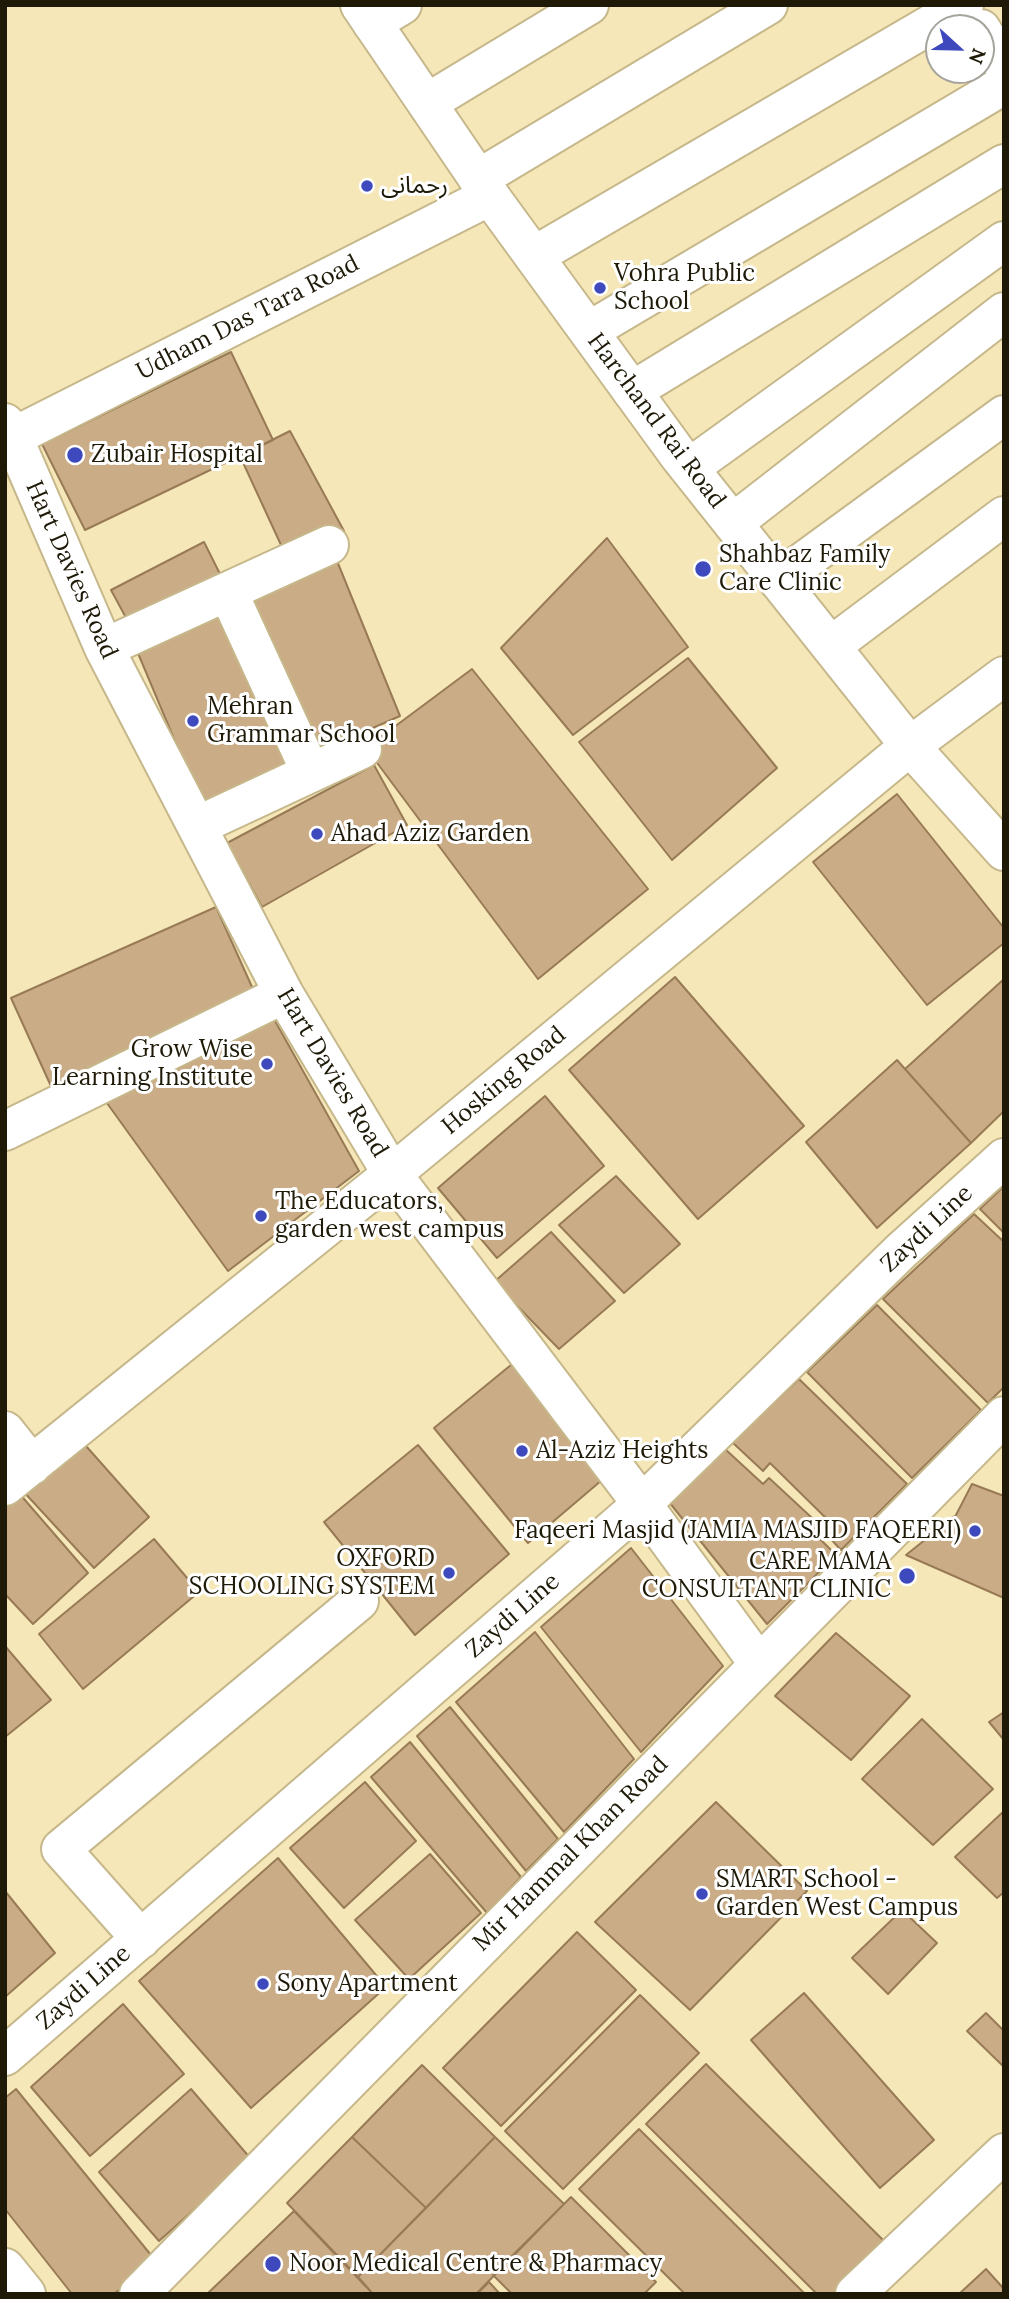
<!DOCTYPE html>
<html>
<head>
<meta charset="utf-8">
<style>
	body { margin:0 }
	#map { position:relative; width:1009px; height:2299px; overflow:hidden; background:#f5e7b8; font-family:Lora,serif }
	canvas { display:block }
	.frame { position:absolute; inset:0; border:7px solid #1f1a08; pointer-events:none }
	.north { position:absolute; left:925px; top:14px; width:70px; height:70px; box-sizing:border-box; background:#fff; border:2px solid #a5a39c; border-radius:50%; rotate:112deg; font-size:19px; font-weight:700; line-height:28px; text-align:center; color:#1f1a08 }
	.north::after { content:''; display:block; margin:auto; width:24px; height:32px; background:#3e49bd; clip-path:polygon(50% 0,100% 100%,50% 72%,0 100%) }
</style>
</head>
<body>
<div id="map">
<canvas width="1009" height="2299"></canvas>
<div class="frame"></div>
<div class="north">N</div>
</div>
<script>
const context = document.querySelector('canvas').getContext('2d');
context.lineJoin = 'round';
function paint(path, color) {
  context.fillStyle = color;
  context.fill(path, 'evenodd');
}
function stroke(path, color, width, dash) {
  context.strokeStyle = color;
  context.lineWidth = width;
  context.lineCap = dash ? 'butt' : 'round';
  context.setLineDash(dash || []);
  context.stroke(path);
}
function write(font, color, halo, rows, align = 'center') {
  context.font = font + ' Lora,"Noto Sans Arabic",serif';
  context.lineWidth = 6;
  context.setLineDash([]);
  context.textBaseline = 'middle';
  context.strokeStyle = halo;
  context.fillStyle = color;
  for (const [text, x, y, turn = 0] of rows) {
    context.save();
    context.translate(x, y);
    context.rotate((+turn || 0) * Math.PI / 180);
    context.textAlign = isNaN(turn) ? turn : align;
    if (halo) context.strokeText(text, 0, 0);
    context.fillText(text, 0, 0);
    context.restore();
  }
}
const building = new Path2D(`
	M 231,352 L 273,440 L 85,530 L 42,444 Z
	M 290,431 L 344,531 L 287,558 L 240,456 Z
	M 607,538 L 688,647 L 573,735 L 501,648 Z
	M 204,542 L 224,582 L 131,627 L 111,590 Z
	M 333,551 L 400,716 L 309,756 L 240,594 Z
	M 220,599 L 293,762 L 201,803 L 132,639 Z
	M 688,658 L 777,768 L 672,860 L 579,742 Z
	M 472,669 L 648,889 L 538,979 L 366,748 Z
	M 374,765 L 407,825 L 262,907 L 227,843 Z
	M 897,794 L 1004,928 L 1004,943 L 927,1005 L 813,862 Z
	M 216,907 L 257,998 L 55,1095 L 11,998 Z
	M 675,977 L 804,1126 L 698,1219 L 569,1070 Z
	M 1004,979 L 1004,1111 L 971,1143 L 905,1069 Z
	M 270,1012 L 359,1171 L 228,1271 L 104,1099 Z
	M 897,1060 L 971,1143 L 877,1228 L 806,1142 Z
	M 545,1096 L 604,1166 L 497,1258 L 438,1188 Z
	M 616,1176 L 680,1244 L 624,1293 L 559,1225 Z
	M 1004,1186 L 1004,1233 L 980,1209 Z
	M 974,1214 L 1004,1242 L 1004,1387 L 988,1403 L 883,1299 Z
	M 551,1232 L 615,1301 L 559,1349 L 494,1282 Z
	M 877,1305 L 981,1410 L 912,1478 L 807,1372 Z
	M 517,1360 L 609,1474 L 528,1543 L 434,1428 Z
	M 799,1379 L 907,1484 L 841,1550 L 828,1536 L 836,1528 L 770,1463 L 763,1471 L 732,1442 Z
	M 78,1437 L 149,1517 L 94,1568 L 22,1490 Z
	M 418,1445 L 509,1554 L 415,1635 L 324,1522 Z
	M 725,1449 L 763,1484 L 769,1478 L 825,1530 L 818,1537 L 836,1555 L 767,1624 L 669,1502 Z
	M 972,1484 L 1004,1496 L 1004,1598 L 906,1555 L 956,1515 Z
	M 18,1492 L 88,1573 L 33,1624 L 5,1594 L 5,1504 Z
	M 154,1539 L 199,1592 L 83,1689 L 39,1634 Z
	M 631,1548 L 723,1666 L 641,1752 L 541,1627 Z
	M 535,1632 L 634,1759 L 564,1832 L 456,1702 Z
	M 836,1633 L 910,1696 L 851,1760 L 775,1696 Z
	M 5,1646 L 51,1700 L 5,1737 Z
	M 450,1707 L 558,1839 L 526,1871 L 417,1736 Z
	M 1004,1712 L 1004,1740 L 989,1722 Z
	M 922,1719 L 993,1789 L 933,1845 L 862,1779 Z
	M 410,1742 L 521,1877 L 487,1913 L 371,1777 Z
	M 365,1782 L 416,1841 L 344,1908 L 290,1848 Z
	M 716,1802 L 807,1891 L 690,2010 L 595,1922 Z
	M 1004,1811 L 1004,1892 L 997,1898 L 955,1857 Z
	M 430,1854 L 481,1913 L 409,1979 L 355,1920 Z
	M 278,1858 L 386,1987 L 251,2108 L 139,1981 Z
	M 5,1891 L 55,1953 L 5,1997 Z
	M 902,1910 L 937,1943 L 888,1994 L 852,1958 Z
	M 577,1932 L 636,1990 L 501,2126 L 443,2068 Z
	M 804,1993 L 934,2140 L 880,2188 L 751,2040 Z
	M 640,1995 L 699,2053 L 563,2189 L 505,2131 Z
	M 123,2004 L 184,2074 L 90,2156 L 31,2087 Z
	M 986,2013 L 1004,2031 L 1003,2066 L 967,2031 Z
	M 706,2064 L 885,2242 L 834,2294 L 817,2294 L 646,2124 Z
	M 422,2065 L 495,2137 L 426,2208 L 352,2137 Z
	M 16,2089 L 155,2260 L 114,2294 L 72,2294 L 5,2209 L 5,2098 Z
	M 191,2089 L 251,2159 L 159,2241 L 99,2172 Z
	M 639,2129 L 805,2294 L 685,2294 L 579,2189 Z
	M 352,2137 L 426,2208 L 358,2277 L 287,2203 Z
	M 495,2137 L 564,2204 L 476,2294 L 373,2294 L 358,2277 Z
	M 571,2197 L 656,2282 L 644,2294 L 512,2294 L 493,2275 Z
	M 294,2211 L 373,2294 L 207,2294 Z
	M 986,2269 L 1004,2289 L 1004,2294 L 959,2294 Z
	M 489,2282 L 500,2294 L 477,2294 Z`);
paint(building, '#caac86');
stroke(building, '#987b56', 2);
const minor = new Path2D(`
	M 372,23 L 402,5
	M 981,29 L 1004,66
	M 427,103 L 589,5
	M 478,179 L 768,5
	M 534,256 L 964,5
	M 589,331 L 1004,85
	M 632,391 L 1004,164
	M 5,423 L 13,437 L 104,648 L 284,994 L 392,1174 L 642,1504 L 759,1664
	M 5,441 L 490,196
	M 689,468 L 1004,241
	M 733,523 L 1004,312
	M 778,580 L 1004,415
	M 228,592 L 311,773
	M 831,646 L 1004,516
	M 104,648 L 329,545
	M 197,826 L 362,749
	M 5,1131 L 284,994
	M 5,1431 L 32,1465
	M 5,1486 L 392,1174 L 910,746 L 1004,676
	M 141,1939 L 61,1849 L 359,1601
	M 5,2056 L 642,1504 L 901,1251 L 1004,1158
	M 5,2268 L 26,2294
	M 139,2294 L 1004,1416
	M 855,2294 L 1004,2153`);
const major = new Path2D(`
	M 360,5 L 490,196 L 680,457 L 910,746 L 1004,851`);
stroke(minor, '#c6b88b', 42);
stroke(major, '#c6b88b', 42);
stroke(minor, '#fff', 38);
stroke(major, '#fff', 38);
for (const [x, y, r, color] of [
	[367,186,7,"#3e49bd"],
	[600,288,7,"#3e49bd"],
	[75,455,9,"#3e49bd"],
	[703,569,9,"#3e49bd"],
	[193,721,7,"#3e49bd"],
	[317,834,7,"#3e49bd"],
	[267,1064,7,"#3e49bd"],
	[261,1216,7,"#3e49bd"],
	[522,1451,7,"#3e49bd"],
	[975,1531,7,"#3e49bd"],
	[449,1573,7,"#3e49bd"],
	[907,1576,9,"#3e49bd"],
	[702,1894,7,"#3e49bd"],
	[263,1984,7,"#3e49bd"],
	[273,2264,9,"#3e49bd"]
]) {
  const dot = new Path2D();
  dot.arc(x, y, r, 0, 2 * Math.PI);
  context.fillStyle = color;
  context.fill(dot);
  stroke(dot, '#fff', 2.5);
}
write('24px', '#1f1a08', '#fff', [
	["رحمانی",381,186],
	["Vohra Public",614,274],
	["School",614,302],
	["Zubair Hospital",91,455],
	["Shahbaz Family",719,555],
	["Care Clinic",719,583],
	["Mehran",207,707],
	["Grammar School",207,735],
	["Ahad Aziz Garden",331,834],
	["Grow Wise",253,1050,"right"],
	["Learning Institute",253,1078,"right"],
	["The Educators,",275,1202],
	["garden west campus",275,1230],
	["Al-Aziz Heights",536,1451],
	["Faqeeri Masjid (JAMIA MASJID FAQEERI)",961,1531,"right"],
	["OXFORD",435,1559,"right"],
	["SCHOOLING SYSTEM",435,1587,"right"],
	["CARE MAMA",891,1562,"right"],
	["CONSULTANT CLINIC",891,1590,"right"],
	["SMART School -",716,1880],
	["Garden West Campus",716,1908],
	["Sony Apartment",277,1984],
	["Noor Medical Centre & Pharmacy",289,2264]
], 'left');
write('24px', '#1f1a08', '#fff', [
	["Udham Das Tara Road",248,318,-27],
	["Harchand Rai Road",656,421,53],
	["Hart Davies Road",71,570,66],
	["Hart Davies Road",332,1073,59],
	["Hosking Road",504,1081,-40],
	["Zaydi Line",927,1229,-43],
	["Zaydi Line",513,1616,-41],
	["Mir Hammal Khan Road",571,1854,-45],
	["Zaydi Line",84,1988,-41]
]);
</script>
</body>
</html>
